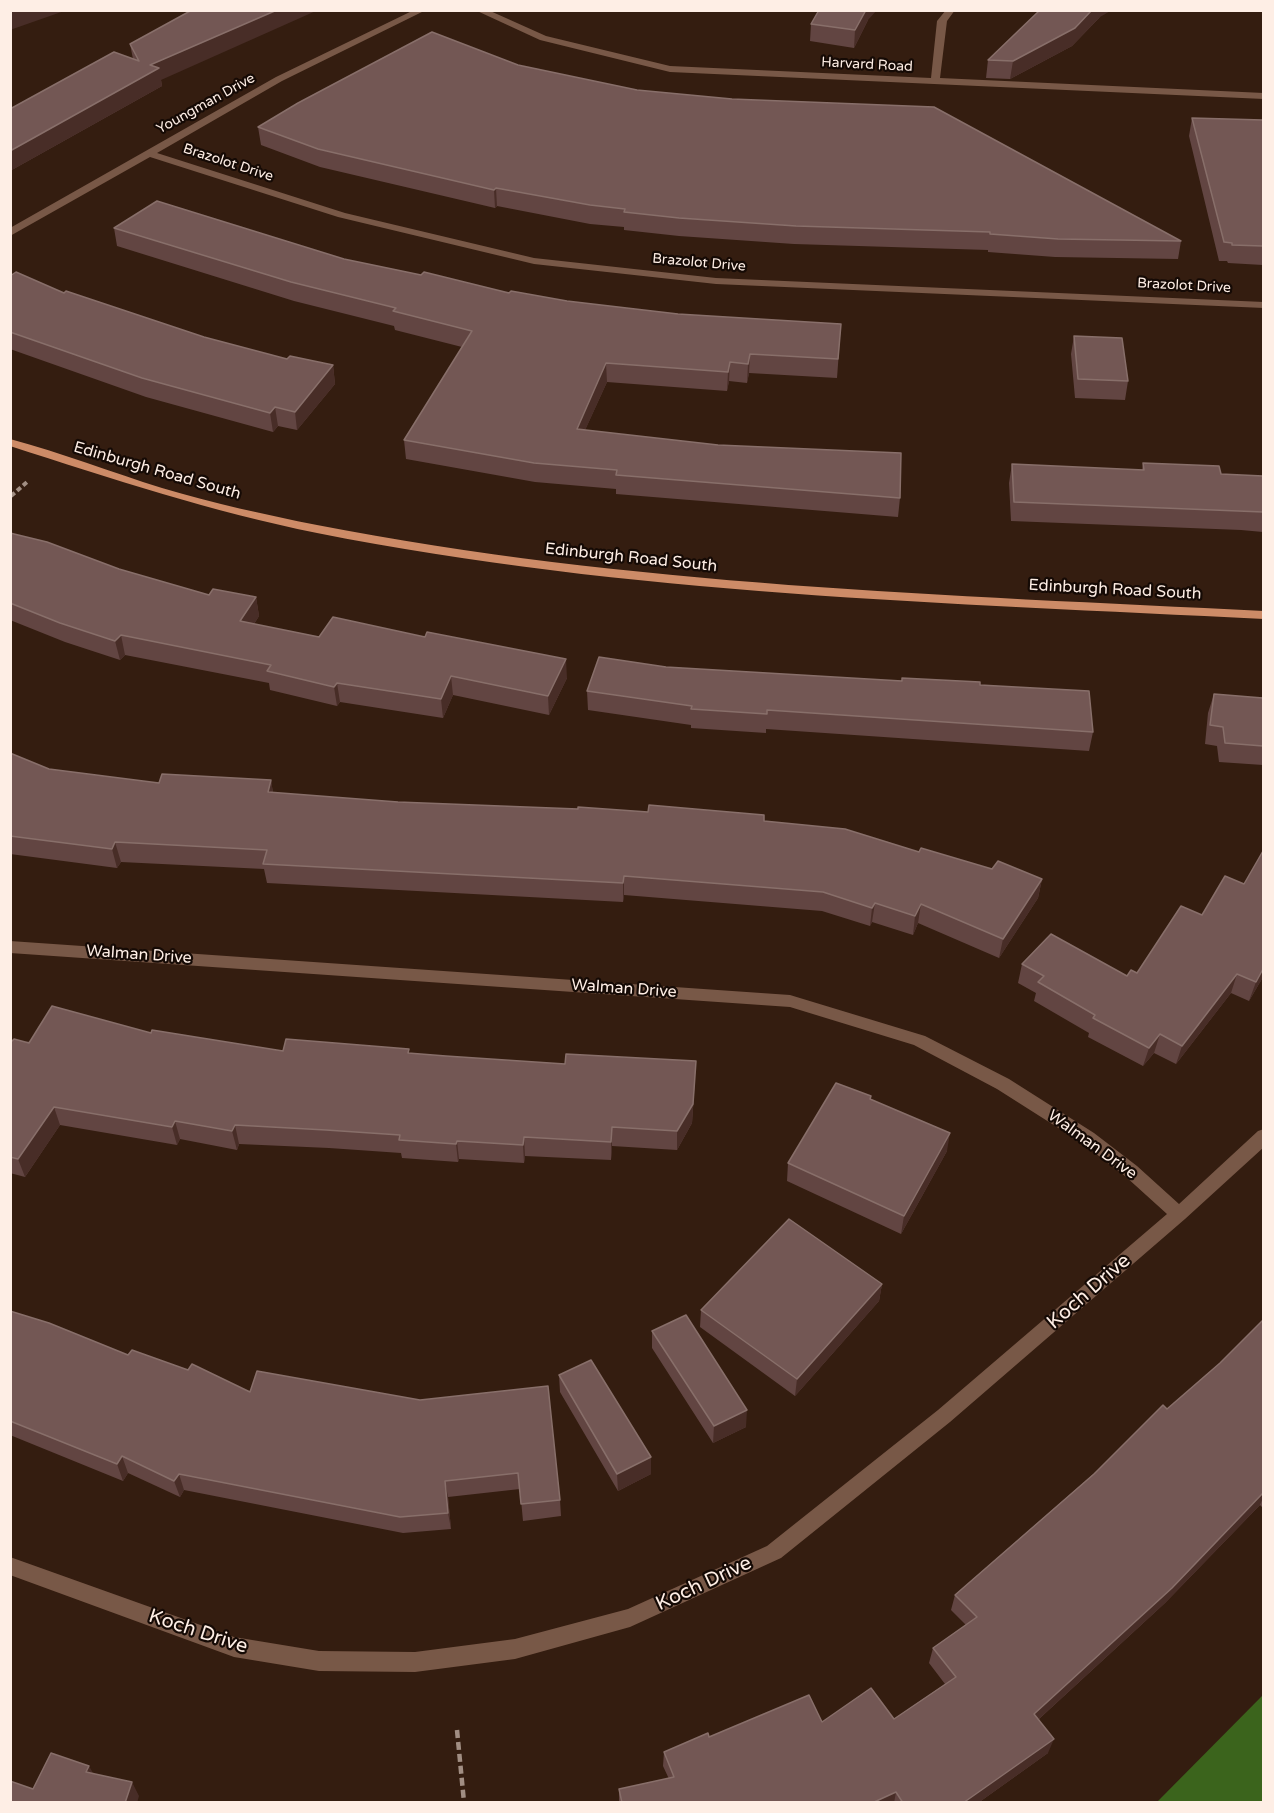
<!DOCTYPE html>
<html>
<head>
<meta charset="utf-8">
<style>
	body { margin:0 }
	#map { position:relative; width:1274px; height:1813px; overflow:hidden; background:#341d10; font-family:"Varela Round",sans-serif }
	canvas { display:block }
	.frame { position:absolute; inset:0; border:12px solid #feeee5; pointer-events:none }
</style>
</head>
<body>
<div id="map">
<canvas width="1274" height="1813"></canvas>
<div class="frame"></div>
</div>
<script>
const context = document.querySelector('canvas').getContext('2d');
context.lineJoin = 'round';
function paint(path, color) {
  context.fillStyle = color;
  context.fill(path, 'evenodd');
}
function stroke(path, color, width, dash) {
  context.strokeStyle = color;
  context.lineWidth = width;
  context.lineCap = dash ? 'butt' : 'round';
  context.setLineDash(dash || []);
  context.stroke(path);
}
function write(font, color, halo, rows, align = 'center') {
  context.font = font + ' "Varela Round",sans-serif';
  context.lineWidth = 4.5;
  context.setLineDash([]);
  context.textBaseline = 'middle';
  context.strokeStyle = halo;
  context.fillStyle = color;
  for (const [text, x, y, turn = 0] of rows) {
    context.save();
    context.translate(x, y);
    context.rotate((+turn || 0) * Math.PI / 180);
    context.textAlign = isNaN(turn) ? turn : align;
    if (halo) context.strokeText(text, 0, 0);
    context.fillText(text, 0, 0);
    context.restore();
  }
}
paint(new Path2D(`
	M 1263,1695 L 1263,1802 L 1157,1802 Z`), '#3b641c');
stroke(new Path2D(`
	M 11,496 L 27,482`), '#a18e83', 4, [5, 3]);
stroke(new Path2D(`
	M 457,1730 L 464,1802`), '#a18e83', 4.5, [8, 4]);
paint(new Path2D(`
	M 414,10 L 426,10 L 282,81 L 157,153 L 345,213 L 534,258 L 716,278 L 1264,302 L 1264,308 L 716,284 L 534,264 L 338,217 L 150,157 L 10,236 L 10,228 L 276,77 Z
	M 475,10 L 488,10 L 546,36 L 670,66 L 931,78 L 937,21 L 946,10 L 955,10 L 947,21 L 940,78 L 1264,93 L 1264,99 L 670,72 L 540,40 Z
	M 10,941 L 790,995 L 925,1036 L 1009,1079 L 1094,1133 L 1137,1166 L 1179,1204 L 1258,1131 L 1264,1129 L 1264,1147 L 1185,1219 L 950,1422 L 781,1558 L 630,1627 L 515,1659 L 415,1672 L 319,1671 L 234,1657 L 10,1575 L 10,1557 L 234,1637 L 319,1651 L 415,1652 L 515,1639 L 628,1609 L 767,1546 L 938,1410 L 1167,1214 L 1125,1176 L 1082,1143 L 997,1089 L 914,1045 L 790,1007 L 10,953 Z`), '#785847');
paint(new Path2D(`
	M 10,439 C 62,453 111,472 162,488 C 213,503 266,515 317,525 C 629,586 947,595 1264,611 L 1264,619 C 947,603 629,595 317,533 C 213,512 112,479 10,446 Z`), '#cd8b67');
paint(new Path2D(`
	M 1100,17 L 1072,46 L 1010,79 L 986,78 L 988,60 Z
	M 868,20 L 854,48 L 810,41 L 811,24 Z
	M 130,44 L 161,80 L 162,86 L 10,171 L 10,109 L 133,59 Z
	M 518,65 L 1181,241 L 1178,259 L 1055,257 L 988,252 L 988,250 L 794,244 L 679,236 L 624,230 L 624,227 L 590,224 L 497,206 L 495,208 L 320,167 L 261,145 L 258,127 Z
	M 1192,118 L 1263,120 L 1263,265 L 1228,263 L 1227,261 L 1219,261 L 1189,136 Z
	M 114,228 L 344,259 L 509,293 L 567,301 L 678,314 L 841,324 L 837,378 L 749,373 L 747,383 L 729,381 L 727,391 L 607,382 L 585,430 L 900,498 L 898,517 L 616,494 L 616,489 L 535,482 L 406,459 L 404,440 L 462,347 L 395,330 L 394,326 L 294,301 L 117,246 Z
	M 10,276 L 204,337 L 287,359 L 333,365 L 335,384 L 297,430 L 278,426 L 273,432 L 146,397 L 10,349 Z
	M 1074,336 L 1128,381 L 1125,400 L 1075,398 L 1071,354 Z
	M 1143,463 L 1221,474 L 1263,476 L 1263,532 L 1241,530 L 1011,521 L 1009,483 L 1012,464 L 1142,470 Z
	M 10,533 L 119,569 L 209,595 L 256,597 L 259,616 L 254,624 L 319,637 L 567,678 L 549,715 L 453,695 L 443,718 L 340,702 L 337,706 L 270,690 L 269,683 L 125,655 L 120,660 L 65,642 L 10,620 Z
	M 666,667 L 902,681 L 980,685 L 1093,732 L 1089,751 L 766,729 L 766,733 L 691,728 L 691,725 L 588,710 L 587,691 Z
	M 1214,694 L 1263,698 L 1263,765 L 1219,762 L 1217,746 L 1205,744 L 1208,713 Z
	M 10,753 L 49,769 L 159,783 L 271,780 L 273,793 L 398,802 L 764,821 L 919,852 L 992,869 L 1042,879 L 1038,898 L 999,958 L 918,923 L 913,935 L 872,922 L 870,926 L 822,911 L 624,895 L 623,902 L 267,883 L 264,869 L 121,862 L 117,868 L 10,854 Z
	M 1244,884 L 1263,977 L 1249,1001 L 1231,993 L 1176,1064 L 1154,1053 L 1143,1066 L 1088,1037 L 1089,1033 L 1034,1001 L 1036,993 L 1018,983 L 1022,964 L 1127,976 L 1137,973 L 1202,915 Z
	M 151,1033 L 283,1051 L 409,1053 L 695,1080 L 692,1123 L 677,1150 L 612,1146 L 611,1160 L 525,1156 L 524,1163 L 459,1159 L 458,1162 L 402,1158 L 401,1153 L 329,1148 L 239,1144 L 237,1150 L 180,1139 L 177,1145 L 60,1125 L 25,1177 L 10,1173 L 10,1043 Z
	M 871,1096 L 871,1100 L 947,1151 L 901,1234 L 787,1181 L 788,1163 Z
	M 882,1284 L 879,1301 L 795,1396 L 700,1327 L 701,1310 Z
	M 10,1311 L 128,1355 L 250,1392 L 420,1400 L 560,1500 L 561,1516 L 523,1521 L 520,1489 L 448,1497 L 451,1529 L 403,1533 L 184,1490 L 180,1497 L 128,1473 L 123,1481 L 10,1435 Z
	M 1263,1320 L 1263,1508 L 1260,1505 L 1165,1603 L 1039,1719 L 1048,1753 L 978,1803 L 619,1803 L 619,1789 L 669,1779 L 663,1766 L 664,1752 L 709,1737 L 822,1722 L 894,1719 L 945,1684 L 929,1663 L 933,1648 L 966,1625 L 951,1610 L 955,1595 L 1220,1363 Z
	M 652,1331 L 746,1427 L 713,1443 L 652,1348 Z
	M 559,1375 L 651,1457 L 651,1474 L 618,1491 L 560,1392 Z`), '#624542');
paint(new Path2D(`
	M 14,10 L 67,10 L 10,30 L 10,12 Z
	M 277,10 L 318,10 L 161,80 L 162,86 L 10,171 L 10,151 L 150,65 Z
	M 866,10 L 877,10 L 868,20 L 854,48 L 855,30 Z
	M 1092,10 L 1112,10 L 1100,17 L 1072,46 L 1010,79 L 1013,61 Z
	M 496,188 L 497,206 L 495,208 L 494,190 Z
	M 750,354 L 749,373 L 747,383 L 748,364 Z
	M 730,362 L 729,381 L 727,391 L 728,372 Z
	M 606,363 L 607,382 L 577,448 L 577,429 Z
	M 333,365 L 335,384 L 297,430 L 295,412 Z
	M 275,407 L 278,426 L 273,432 L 270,413 Z
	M 256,597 L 259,616 L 244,640 L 240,621 Z
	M 121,635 L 125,655 L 120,660 L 115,641 Z
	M 566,659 L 567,678 L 549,715 L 548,696 Z
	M 451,676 L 453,695 L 443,718 L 441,699 Z
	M 337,683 L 340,702 L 337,706 L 334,687 Z
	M 271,780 L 274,800 L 268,792 Z
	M 115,842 L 121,862 L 117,868 L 112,849 Z
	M 624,876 L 624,895 L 623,902 L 623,883 Z
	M 1042,879 L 1038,898 L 999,958 L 1003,939 Z
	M 875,903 L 872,922 L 870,926 L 872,908 Z
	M 921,904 L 918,923 L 913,935 L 915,916 Z
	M 1263,969 L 1263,977 L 1249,1001 L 1256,982 Z
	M 1237,974 L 1231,993 L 1176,1064 L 1182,1046 Z
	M 1160,1034 L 1154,1053 L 1143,1066 L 1149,1048 Z
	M 696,1061 L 692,1123 L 677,1150 L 677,1131 Z
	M 54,1107 L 60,1125 L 25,1177 L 18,1159 Z
	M 175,1121 L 180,1139 L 177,1145 L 172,1127 Z
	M 235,1125 L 239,1144 L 237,1150 L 232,1131 Z
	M 612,1127 L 612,1146 L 611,1160 L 611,1142 Z
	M 950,1133 L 947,1151 L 901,1234 L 904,1216 Z
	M 524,1137 L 525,1156 L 524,1163 L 523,1145 Z
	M 457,1141 L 459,1159 L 458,1162 L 456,1144 Z
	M 882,1284 L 879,1301 L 795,1396 L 797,1379 Z
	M 747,1410 L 746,1427 L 713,1443 L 714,1426 Z
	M 122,1456 L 128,1473 L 123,1481 L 117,1464 Z
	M 651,1457 L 651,1474 L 618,1491 L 617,1474 Z
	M 179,1474 L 184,1490 L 180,1497 L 174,1481 Z
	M 445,1481 L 448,1497 L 451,1529 L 448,1513 Z
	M 1263,1493 L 1263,1498 L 1260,1505 L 1165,1603 L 1029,1728 L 1034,1714 Z
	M 1054,1739 L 1048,1753 L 978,1803 L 963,1803 Z
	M 89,1766 L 97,1780 L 86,1772 Z
	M 132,1782 L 139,1796 L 137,1803 L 125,1803 Z
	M 896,1792 L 894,1803 L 872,1803 Z`), '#482d27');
const building = new Path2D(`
	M 192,10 L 277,10 L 150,65 L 159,68 L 10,151 L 10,109 L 114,52 L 139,61 L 130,44 Z
	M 819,10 L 866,10 L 855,30 L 811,24 Z
	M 1040,10 L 1092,10 L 1075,28 L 1013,61 L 988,60 Z
	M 432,32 L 518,65 L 637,90 L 732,99 L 934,107 L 1181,241 L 1058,239 L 990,234 L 990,232 L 796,226 L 679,218 L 624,212 L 625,209 L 590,205 L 496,188 L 494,190 L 318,149 L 258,127 L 298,103 Z
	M 1192,118 L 1263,120 L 1263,246 L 1232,245 L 1232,243 L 1224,242 Z
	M 157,201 L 344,259 L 421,275 L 424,272 L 509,293 L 511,291 L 567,301 L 678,314 L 841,324 L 838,359 L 750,354 L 748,364 L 730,362 L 728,372 L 606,363 L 577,429 L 718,445 L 901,453 L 900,498 L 616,475 L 617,470 L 534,463 L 404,440 L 472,331 L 393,311 L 396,308 L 291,282 L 114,228 Z
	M 16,272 L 64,293 L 66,291 L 204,337 L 287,359 L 290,356 L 333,365 L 295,412 L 275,407 L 270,413 L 142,378 L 10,332 L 10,276 Z
	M 1074,336 L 1122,338 L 1128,381 L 1078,379 Z
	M 1143,463 L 1219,466 L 1221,474 L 1263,476 L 1263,512 L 1014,502 L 1012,464 L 1144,470 Z
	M 10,533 L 47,542 L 119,569 L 209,595 L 213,589 L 256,597 L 240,621 L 319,637 L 333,617 L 425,637 L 427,632 L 566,659 L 548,696 L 451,676 L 441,699 L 337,683 L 334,687 L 267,671 L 271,665 L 121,635 L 115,641 L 60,623 L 10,603 Z
	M 599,657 L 666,667 L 902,681 L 902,678 L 980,682 L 980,685 L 1089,691 L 1093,732 L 767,710 L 767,714 L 691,709 L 692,706 L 587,691 Z
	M 1214,694 L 1263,698 L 1263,746 L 1225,743 L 1223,727 L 1210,725 Z
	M 10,753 L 49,769 L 159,783 L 162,774 L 271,780 L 268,792 L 398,802 L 578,809 L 578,807 L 648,812 L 649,805 L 764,815 L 764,821 L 845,829 L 919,852 L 921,848 L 992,869 L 998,861 L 1042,879 L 1003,939 L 921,904 L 915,916 L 875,903 L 872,908 L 823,892 L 624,876 L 623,883 L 263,864 L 267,850 L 115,842 L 112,849 L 10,836 Z
	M 1263,851 L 1263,969 L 1256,982 L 1237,974 L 1182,1046 L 1160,1034 L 1149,1048 L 1093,1018 L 1095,1015 L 1038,982 L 1044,976 L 1022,964 L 1051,934 L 1127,976 L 1131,970 L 1137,973 L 1181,906 L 1202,915 L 1225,876 L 1244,884 Z
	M 52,1006 L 151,1033 L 152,1030 L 283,1051 L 286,1039 L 409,1049 L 408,1053 L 446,1056 L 565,1064 L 566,1054 L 696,1061 L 693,1104 L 677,1131 L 612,1127 L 611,1142 L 524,1137 L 523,1145 L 457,1141 L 456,1144 L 399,1140 L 400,1135 L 326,1130 L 235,1125 L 232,1131 L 175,1121 L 172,1127 L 54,1107 L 18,1159 L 10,1157 L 10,1043 L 14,1039 L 29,1043 Z
	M 836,1083 L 871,1096 L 870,1099 L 950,1133 L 904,1216 L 788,1163 Z
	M 789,1219 L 882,1284 L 797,1379 L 701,1310 Z
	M 10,1311 L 49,1323 L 128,1355 L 132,1350 L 188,1370 L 192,1364 L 250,1392 L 257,1371 L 420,1400 L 548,1386 L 560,1500 L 521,1504 L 518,1473 L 445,1481 L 448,1513 L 400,1517 L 179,1474 L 174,1481 L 122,1456 L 117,1464 L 10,1421 Z
	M 686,1315 L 747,1410 L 714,1426 L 652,1331 Z
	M 1263,1320 L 1263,1493 L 1172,1588 L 1034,1714 L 1054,1739 L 963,1803 L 903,1803 L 896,1792 L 872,1803 L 622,1803 L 619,1789 L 674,1777 L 664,1752 L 708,1733 L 709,1737 L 809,1695 L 822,1722 L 871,1688 L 894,1719 L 956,1677 L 933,1648 L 977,1617 L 955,1595 L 1094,1474 L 1163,1405 L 1167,1409 L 1220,1363 Z
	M 591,1360 L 651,1457 L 617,1474 L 559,1375 Z
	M 51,1753 L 89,1766 L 86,1772 L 132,1782 L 125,1803 L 10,1803 L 10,1781 L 33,1789 Z`);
paint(building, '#735754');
stroke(building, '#886f6a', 1.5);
write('14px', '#feeee5', '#150a05', [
	["Harvard Road",867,65,3],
	["Youngman Drive",206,104,-29],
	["Brazolot Drive",228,163,18],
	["Brazolot Drive",699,263,5],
	["Brazolot Drive",1184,286,3]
]);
write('16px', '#feeee5', '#150a05', [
	["Edinburgh Road South",157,471,16],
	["Edinburgh Road South",631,558,6],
	["Edinburgh Road South",1115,590,3],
	["Walman Drive",139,955,4],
	["Walman Drive",624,989,4],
	["Walman Drive",1092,1145,36]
]);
write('20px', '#feeee5', '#150a05', [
	["Koch Drive",1089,1292,-41],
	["Koch Drive",704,1584,-25],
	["Koch Drive",198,1632,18]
]);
</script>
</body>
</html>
